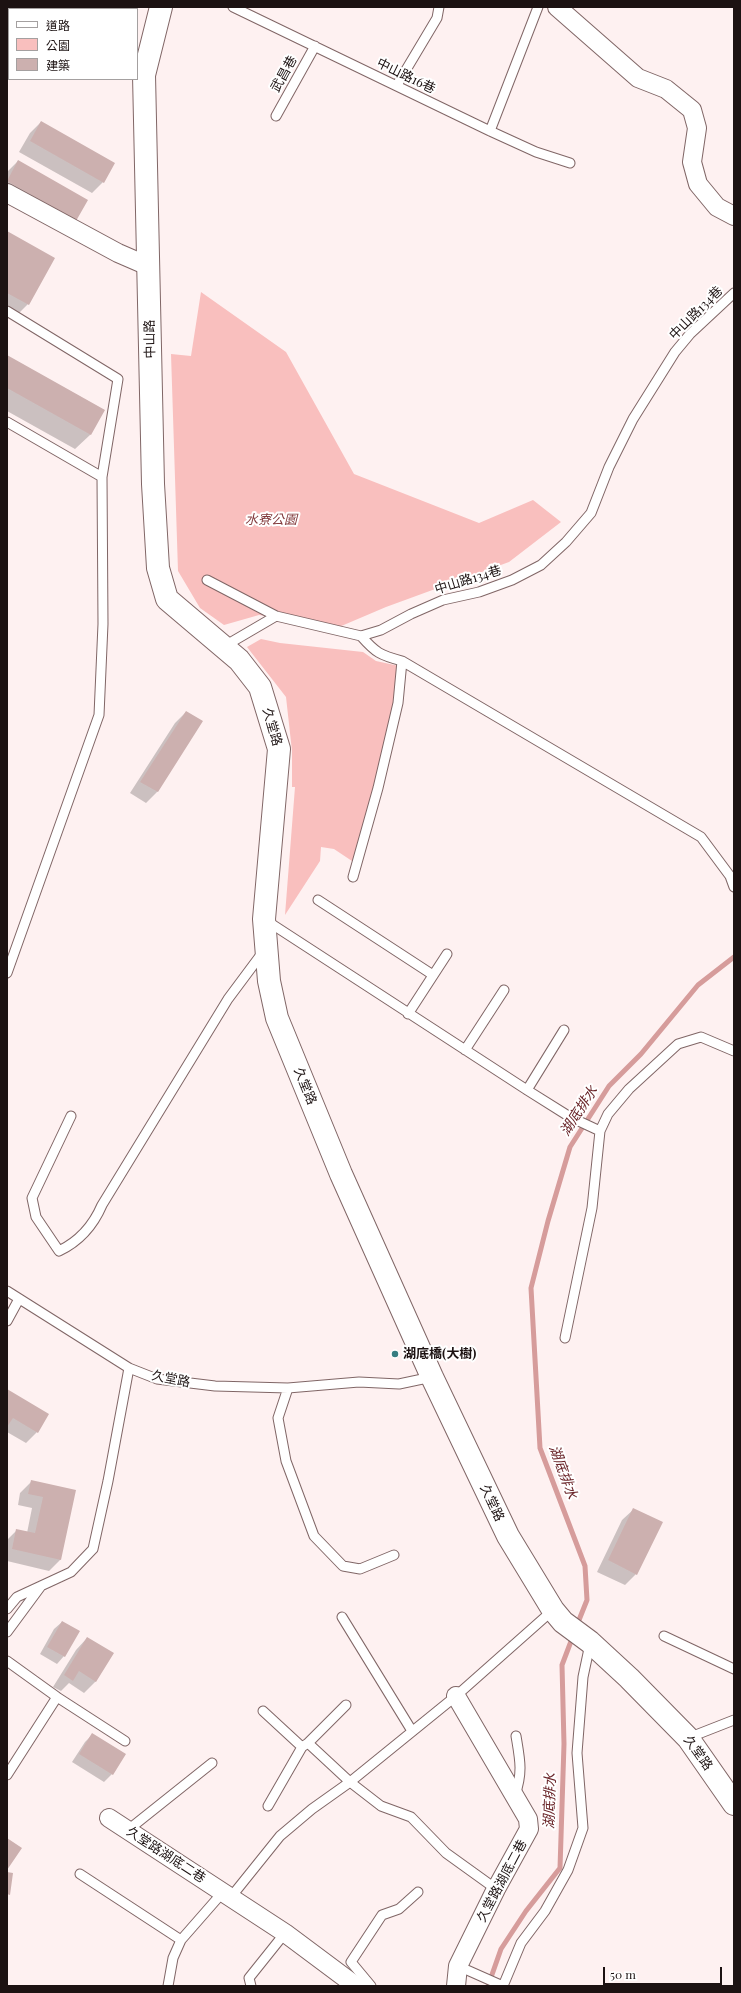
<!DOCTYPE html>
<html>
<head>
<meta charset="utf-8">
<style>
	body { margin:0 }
	#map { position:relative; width:741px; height:1993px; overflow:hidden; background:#fef1f1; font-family:"Playfair Display","Noto Sans TC",serif }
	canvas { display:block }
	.frame { position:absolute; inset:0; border:8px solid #1c1212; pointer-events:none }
	.legend { position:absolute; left:8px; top:8px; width:130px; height:72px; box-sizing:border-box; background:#fff; border:1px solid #a4a0a0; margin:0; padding:5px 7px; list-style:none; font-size:12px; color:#1c1212 }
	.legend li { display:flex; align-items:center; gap:8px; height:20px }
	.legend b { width:20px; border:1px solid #a4a0a0 }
	.scale { position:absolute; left:603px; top:1967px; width:119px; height:18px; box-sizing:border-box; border:2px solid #1c1212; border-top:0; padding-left:5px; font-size:12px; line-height:14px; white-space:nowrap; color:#1c1212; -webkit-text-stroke:3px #fff; paint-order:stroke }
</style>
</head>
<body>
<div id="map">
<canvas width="741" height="1993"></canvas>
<div class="frame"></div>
<ul class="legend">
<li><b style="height:5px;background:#fff"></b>道路</li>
<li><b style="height:11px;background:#f9bfbe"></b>公園</li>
<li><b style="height:11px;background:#ccb0af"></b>建築</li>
</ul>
<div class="scale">50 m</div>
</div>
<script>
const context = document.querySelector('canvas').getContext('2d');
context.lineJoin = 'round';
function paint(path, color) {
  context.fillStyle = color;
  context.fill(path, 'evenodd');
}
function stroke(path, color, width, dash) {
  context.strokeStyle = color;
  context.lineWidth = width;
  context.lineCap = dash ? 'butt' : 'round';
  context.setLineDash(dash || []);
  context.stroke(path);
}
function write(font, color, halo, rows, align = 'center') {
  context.font = font + ' "Playfair Display","Noto Sans TC",serif';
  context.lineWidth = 4;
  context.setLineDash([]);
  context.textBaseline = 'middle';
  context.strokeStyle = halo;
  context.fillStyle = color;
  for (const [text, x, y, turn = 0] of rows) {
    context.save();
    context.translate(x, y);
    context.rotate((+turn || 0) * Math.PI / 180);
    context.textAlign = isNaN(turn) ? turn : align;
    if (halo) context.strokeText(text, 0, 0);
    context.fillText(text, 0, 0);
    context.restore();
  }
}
paint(new Path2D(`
	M 201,292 L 286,352 L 354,474 L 479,523 L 533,500 L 561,522 L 509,562 L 386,607 L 339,627 L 259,615 L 224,625 L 200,608 L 178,571 L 171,354 L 191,356 Z
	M 261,639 L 280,643 L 363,652 L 376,661 L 399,666 L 395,707 L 355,863 L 334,849 L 321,847 L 320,861 L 285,915 L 295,787 L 292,787 L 292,751 L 286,697 L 247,647 Z`), '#f9bfbe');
paint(new Path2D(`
	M 41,122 L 103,182 L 92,193 L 19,152 L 30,133 Z
	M 18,161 L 75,220 L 7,199 L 7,172 Z
	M 7,232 L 28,304 L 13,319 L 7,316 Z
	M 7,356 L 104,410 L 90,435 L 75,449 L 7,411 Z
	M 186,712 L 201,722 L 157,792 L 146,803 L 130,793 L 175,723 Z
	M 7,1390 L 37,1432 L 26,1443 L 7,1432 Z
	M 32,1481 L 75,1491 L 60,1560 L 49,1571 L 7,1561 L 7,1540 L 17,1530 L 27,1533 L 32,1508 L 18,1505 L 20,1493 Z
	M 634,1509 L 636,1574 L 625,1585 L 597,1572 L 622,1520 Z
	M 62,1622 L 64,1656 L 57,1664 L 40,1654 L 54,1629 Z
	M 87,1638 L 96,1681 L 84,1693 L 69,1683 L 61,1691 L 53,1687 L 76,1650 Z
	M 93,1734 L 112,1774 L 104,1782 L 72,1762 L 85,1742 Z`), '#0003');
stroke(new Path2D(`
	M 577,1625 L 587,1600 L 585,1566 L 540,1448 L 531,1288 L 548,1221 L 570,1147 L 609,1086 L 641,1054 L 698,985 L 734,957
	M 488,1986 L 501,1949 L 526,1911 L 560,1868 L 564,1744 L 562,1665 L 573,1636`), '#d69c9b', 5);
paint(new Path2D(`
	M 41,121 L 115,163 L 104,183 L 30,141 Z
	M 18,160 L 88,200 L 76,221 L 7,181 Z
	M 7,231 L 55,258 L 29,305 L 7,293 Z
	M 7,355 L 105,410 L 91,435 L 7,388 Z
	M 186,711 L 203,721 L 158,792 L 140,782 Z
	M 7,1389 L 49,1414 L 38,1433 L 13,1418 L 7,1427 Z
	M 31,1480 L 76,1490 L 61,1560 L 12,1549 L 16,1529 L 35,1533 L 43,1497 L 28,1494 Z
	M 633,1508 L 663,1522 L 637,1575 L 608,1560 Z
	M 62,1621 L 80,1631 L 65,1657 L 47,1647 Z
	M 87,1637 L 114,1653 L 96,1682 L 79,1671 L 73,1681 L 64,1675 Z
	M 92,1733 L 126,1754 L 113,1775 L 79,1754 Z
	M 7,1838 L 22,1848 L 7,1870 Z
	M 7,1872 L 13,1873 L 10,1895 L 7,1894 Z`), '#ccb0af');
const service = new Path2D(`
	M 24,7 L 27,9
	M 233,7 L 490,131 L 536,152 L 570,163
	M 397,85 L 437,18 L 439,7
	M 276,116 L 315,46
	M 490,131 L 538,7
	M 7,311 L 118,379 L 102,477
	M 7,422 L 102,477 L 103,624 L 99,715 L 7,973
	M 207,580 L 276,616
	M 223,647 L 276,616 L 361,636 L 381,630 L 411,614 L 443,600 L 479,592 L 512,580 L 541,565 L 566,542 L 591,513 L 609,467 L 633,419 L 675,352 L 690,334 L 734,293
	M 402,661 L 701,837 L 730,876 L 734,887
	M 353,877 L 378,788 L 398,703 L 402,661 C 380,655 376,653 361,636
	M 318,900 L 433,975
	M 267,921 L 527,1090 L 570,1117 L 600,1131
	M 408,1014 L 447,954
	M 465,1050 L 504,990
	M 527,1090 L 564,1030
	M 71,1116 L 32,1198 L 36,1217 L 59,1251 C 80,1241 93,1226 102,1205 L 228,999 L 263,952
	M 7,1291 L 129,1368
	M 7,1321 L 19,1299
	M 565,1338 L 592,1208 L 600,1131 L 608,1114 L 629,1089 L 678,1044 L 701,1037 L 734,1051
	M 288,1388 L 278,1418 L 286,1461 L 314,1536 L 343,1566 L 360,1569 L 394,1555
	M 7,1609 L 17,1597 L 71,1572 L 93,1549 L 108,1481 L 129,1368 L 157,1379 L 215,1386 L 288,1388 L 359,1382 L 399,1384 L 432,1377
	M 342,1617 L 412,1731
	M 7,1632 L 41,1586
	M 664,1636 L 734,1669
	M 7,1661 L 57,1697 L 125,1741
	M 346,1705 L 308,1743 L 350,1782 L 381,1806 L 411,1817 L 446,1853 L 496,1889
	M 263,1711 L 302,1747
	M 688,1738 L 734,1720
	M 7,1775 L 57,1697
	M 515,1795 C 523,1772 520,1760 516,1736
	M 268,1806 L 302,1747 L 308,1743
	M 128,1830 L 212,1763
	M 80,1874 L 181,1940
	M 231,1897 L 280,1836 L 312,1809 L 350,1782 L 456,1696 L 553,1610
	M 458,1966 L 503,1986 L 521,1943 L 545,1911 L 568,1870 L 583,1828 L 577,1753 L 583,1677 L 590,1644
	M 168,1986 L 173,1958 L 181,1940 L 223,1892
	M 251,1986 L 249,1978 L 285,1933
	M 371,1986 L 351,1962 L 382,1915 L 399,1909 L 418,1892`);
const minor = new Path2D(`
	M 557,7 L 638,78 L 666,89 L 692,110 L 697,128 L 692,162 L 698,184 L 717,207 L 734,216
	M 7,193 L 118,253 L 148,266
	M 109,1818 L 285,1933 L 356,1986
	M 456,1986 L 458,1966 L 496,1889 L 529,1829 L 528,1819 L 456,1696`);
const tertiary = new Path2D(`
	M 161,7 L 144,75 L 153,484 L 158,568 L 167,599 L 239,660 L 260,687 L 279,749 L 264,919 L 269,981 L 277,1018 L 341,1174 L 432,1377 L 508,1536 L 553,1610 L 563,1622 L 590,1642 L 629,1678 L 688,1738 L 734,1804`);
stroke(service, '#806666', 11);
stroke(minor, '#806666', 20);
stroke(tertiary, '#806666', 24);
stroke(service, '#fff', 9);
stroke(minor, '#fff', 18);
stroke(tertiary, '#fff', 22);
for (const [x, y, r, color] of [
	[395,1354,4,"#347d81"]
]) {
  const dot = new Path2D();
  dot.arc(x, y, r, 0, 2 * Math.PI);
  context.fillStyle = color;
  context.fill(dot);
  stroke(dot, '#fff', 1.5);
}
write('13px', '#1c1212', '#fff', [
	["武昌巷",284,74,-61],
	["中山路16巷",406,76,26],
	["中山路134巷",696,313,-45],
	["中山路",150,339,-91],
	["中山路134巷",468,580,-17],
	["久堂路",272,727,74],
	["久堂路",305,1086,68],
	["久堂路",171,1379,11],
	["久堂路",492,1503,65],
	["久堂路",698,1753,54],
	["久堂路湖底二巷",166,1855,33],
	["久堂路湖底二巷",502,1881,-62]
]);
write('italic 13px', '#833c3e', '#fff', [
	["水寮公園",271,520]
]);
write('bold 13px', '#1c1212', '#fff', [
	["湖底橋(大樹)",403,1354]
], 'left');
write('italic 14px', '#692428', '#fff', [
	["湖底排水",579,1111,-57],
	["湖底排水",563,1472,70],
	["湖底排水",550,1801,-88]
]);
</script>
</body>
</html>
